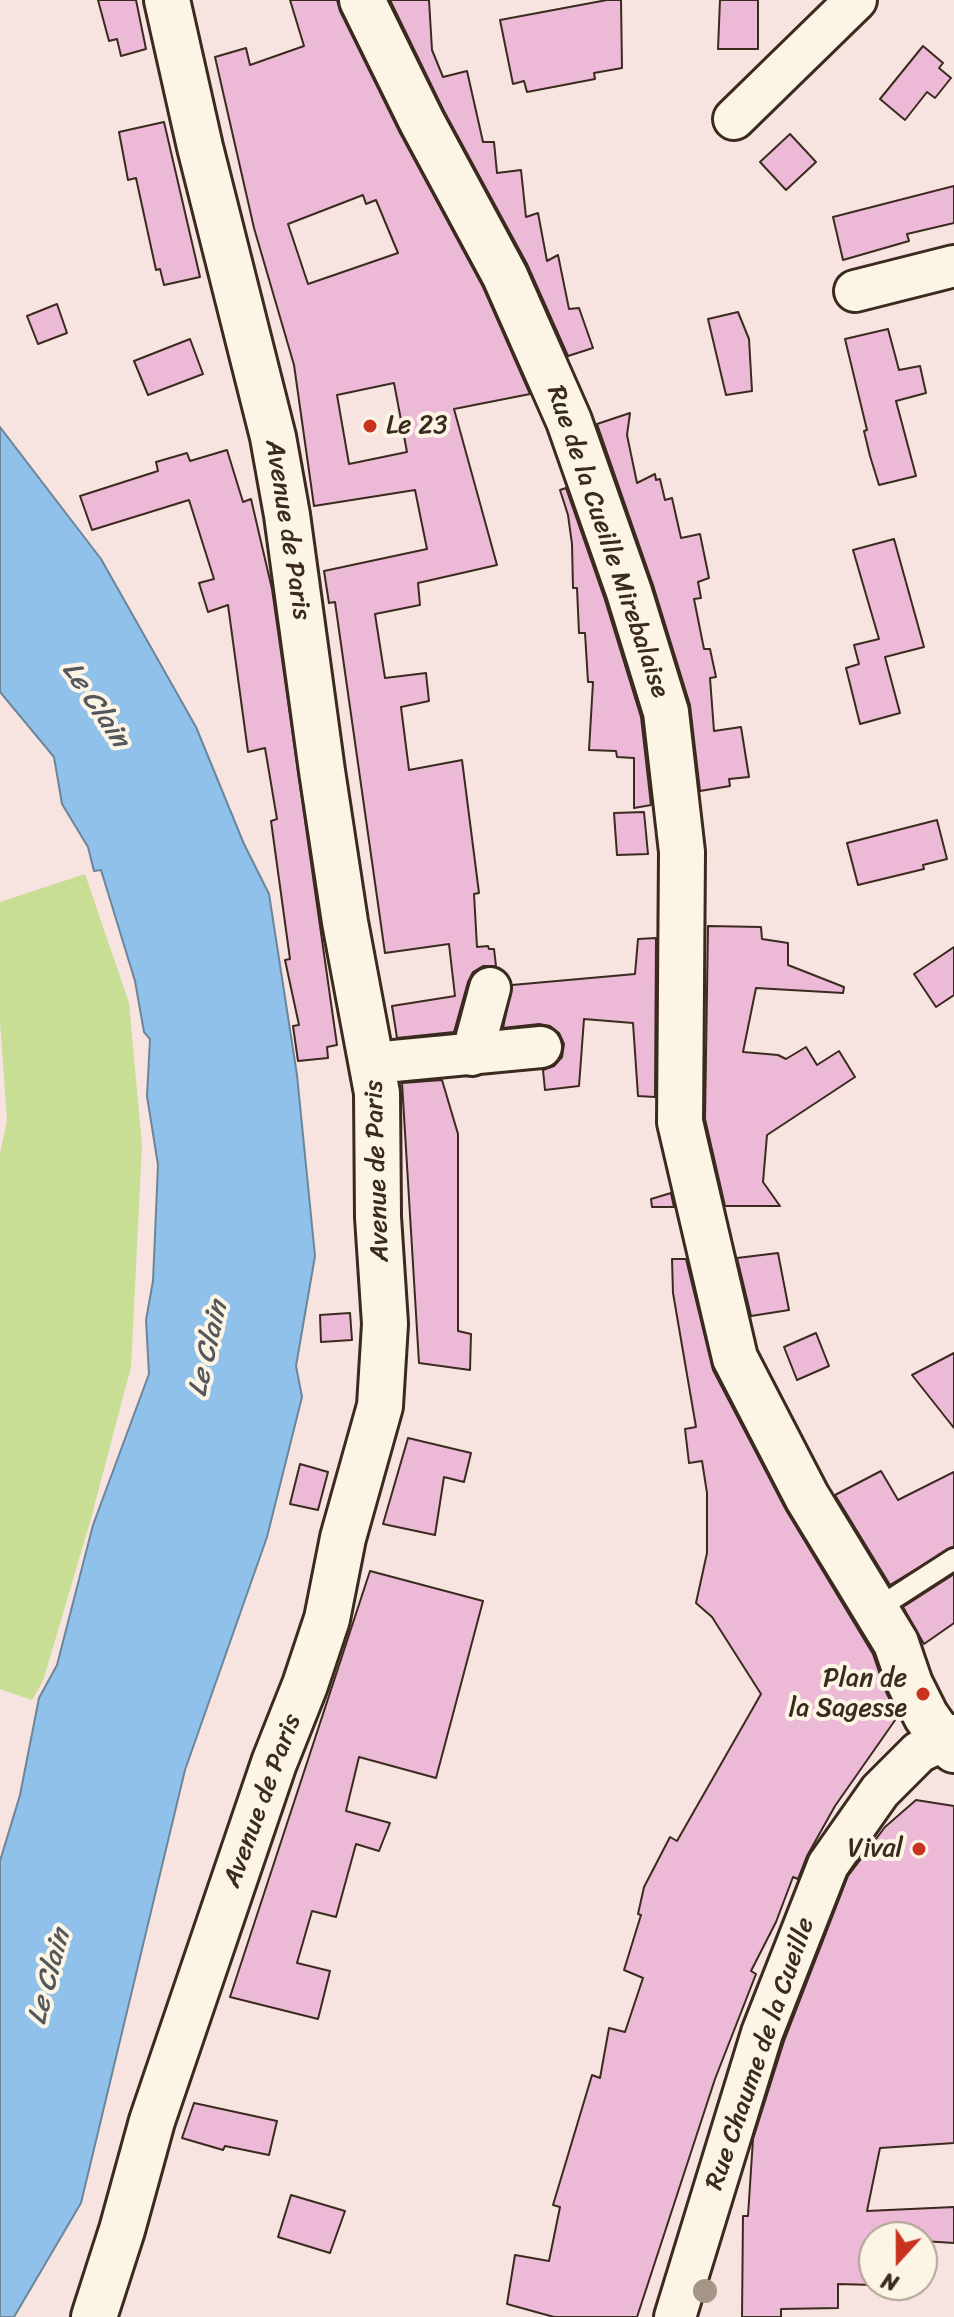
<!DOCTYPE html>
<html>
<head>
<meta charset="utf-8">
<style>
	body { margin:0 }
	#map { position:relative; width:954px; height:2317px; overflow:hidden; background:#f7e3e0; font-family:Sriracha,sans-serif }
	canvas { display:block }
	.north { position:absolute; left:858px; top:2221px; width:80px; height:80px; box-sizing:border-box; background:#fcf5e5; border:2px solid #afa495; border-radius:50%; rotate:201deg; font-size:22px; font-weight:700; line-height:32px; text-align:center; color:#3b2a1e }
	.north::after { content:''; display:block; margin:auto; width:28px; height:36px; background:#c8321e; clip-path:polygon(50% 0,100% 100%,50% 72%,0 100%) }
</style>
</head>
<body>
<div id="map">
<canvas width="954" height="2317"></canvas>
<div class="north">N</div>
</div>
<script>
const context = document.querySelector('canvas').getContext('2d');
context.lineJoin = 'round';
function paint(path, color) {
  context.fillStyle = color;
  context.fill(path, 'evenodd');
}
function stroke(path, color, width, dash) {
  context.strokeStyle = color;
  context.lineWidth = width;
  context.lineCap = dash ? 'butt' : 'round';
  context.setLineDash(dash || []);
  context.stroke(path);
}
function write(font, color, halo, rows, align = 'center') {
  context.font = font + ' Sriracha,sans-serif';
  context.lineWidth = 8;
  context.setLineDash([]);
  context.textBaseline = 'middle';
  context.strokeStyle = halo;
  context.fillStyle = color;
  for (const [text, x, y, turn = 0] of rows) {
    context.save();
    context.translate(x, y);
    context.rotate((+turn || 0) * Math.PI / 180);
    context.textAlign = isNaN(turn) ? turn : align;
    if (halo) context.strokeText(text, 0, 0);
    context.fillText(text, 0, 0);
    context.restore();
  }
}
paint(new Path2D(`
	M 85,874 L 129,1003 L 142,1145 L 131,1367 L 90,1522 L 43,1681 L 32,1700 L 0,1689 L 0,1153 L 7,1121 L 0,1021 L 0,902 Z`), '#c7de94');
const water = new Path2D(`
	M 0,427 L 101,559 L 196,727 L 244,844 L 269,894 L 297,1075 L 315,1256 L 296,1366 L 302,1397 L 267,1537 L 185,1770 L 81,2203 L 14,2317 L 0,2317 L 0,1861 L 20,1795 L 39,1698 L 57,1665 L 93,1525 L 149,1374 L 146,1320 L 153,1281 L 158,1165 L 147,1096 L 150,1039 L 144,1032 L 135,981 L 101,870 L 94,871 L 88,847 L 62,804 L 54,757 L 0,692 Z`);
paint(water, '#8fc1eb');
stroke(water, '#6d8599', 2);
const building = new Path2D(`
	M 98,0 L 136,0 L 146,49 L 121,56 L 117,39 L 109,41 Z
	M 290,0 L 337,0 L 340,11 L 400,133 L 483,287 L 530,394 L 454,409 L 497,565 L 418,583 L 420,605 L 375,614 L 385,678 L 426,673 L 429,701 L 401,707 L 409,770 L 462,760 L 479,893 L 474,894 L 477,947 L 488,946 L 489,949 L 494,949 L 496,966 L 483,966 L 473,972 L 468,982 L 454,1032 L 397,1038 L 392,1006 L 455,996 L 449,944 L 385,953 L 335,602 L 329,603 L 324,571 L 427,549 L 415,490 L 314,506 L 294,365 L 254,228 L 215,57 L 246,48 L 250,65 L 304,46 ZM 363,195 L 366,204 L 376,200 L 398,253 L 308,284 L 288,224 ZM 394,383 L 407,452 L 349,464 L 337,395 Z
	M 390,0 L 429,0 L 432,50 L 443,77 L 467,71 L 483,142 L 494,142 L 497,173 L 521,170 L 526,217 L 538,213 L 547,261 L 558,255 L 569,309 L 579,308 L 593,348 L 568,356 L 527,264 L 444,111 Z
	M 607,0 L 621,0 L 622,68 L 594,73 L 595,79 L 527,92 L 524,81 L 513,84 L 500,20 Z
	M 720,0 L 758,0 L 758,49 L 718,49 Z
	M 923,46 L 943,63 L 939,68 L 951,78 L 935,98 L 927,92 L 905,120 L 880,99 Z
	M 164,122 L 200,277 L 164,285 L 160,269 L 156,270 L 136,178 L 128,180 L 119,132 Z
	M 790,134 L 816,162 L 786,190 L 760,162 Z
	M 954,186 L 954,223 L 907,234 L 909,241 L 843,260 L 833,217 Z
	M 57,304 L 67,333 L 38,344 L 27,316 Z
	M 738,312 L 749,339 L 752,391 L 726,395 L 708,319 Z
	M 888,329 L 899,370 L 920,366 L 926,393 L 896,401 L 916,476 L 879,485 L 870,456 L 864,431 L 867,430 L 845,339 Z
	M 190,339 L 203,374 L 148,395 L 134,361 Z
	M 630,413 L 627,435 L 637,483 L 655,474 L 656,480 L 660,479 L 665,500 L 672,498 L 681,538 L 700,534 L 709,578 L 698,582 L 701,598 L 694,599 L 704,649 L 710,649 L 716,677 L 710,678 L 714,731 L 741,727 L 749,777 L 729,779 L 730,786 L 700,791 L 690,705 L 653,585 L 597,424 Z
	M 227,450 L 243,502 L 251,499 L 272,589 L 337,1045 L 327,1047 L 328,1058 L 298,1061 L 293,1026 L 299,1025 L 285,960 L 290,959 L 271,821 L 277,819 L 265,748 L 248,752 L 228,605 L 208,612 L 199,583 L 214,579 L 189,500 L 92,530 L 80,496 L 158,471 L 156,462 L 187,453 L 190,461 Z
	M 566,488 L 605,600 L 641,717 L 651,805 L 634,808 L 634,758 L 617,757 L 616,751 L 589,750 L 593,682 L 588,682 L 585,633 L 579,633 L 577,588 L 573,588 L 572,544 L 568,515 L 560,490 Z
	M 894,539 L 924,647 L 885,657 L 900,713 L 860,724 L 846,668 L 859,664 L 854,645 L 879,639 L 853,550 Z
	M 644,812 L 648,854 L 617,855 L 614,813 Z
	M 937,820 L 947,859 L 923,865 L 924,869 L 858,885 L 847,843 Z
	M 708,926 L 761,927 L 762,939 L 788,943 L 788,965 L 844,987 L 843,993 L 756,988 L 743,1052 L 778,1055 L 786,1059 L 806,1047 L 817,1065 L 839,1051 L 855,1077 L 767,1135 L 763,1182 L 780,1206 L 725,1206 L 705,1119 Z
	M 656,938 L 655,1097 L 638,1096 L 633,1023 L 584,1019 L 579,1086 L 545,1090 L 543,1070 L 554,1066 L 562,1057 L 564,1044 L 559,1033 L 550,1026 L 539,1024 L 503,1028 L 512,985 L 635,974 L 638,939 Z
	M 954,947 L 954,995 L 936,1007 L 914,974 Z
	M 442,1080 L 458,1134 L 458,1331 L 471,1334 L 470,1370 L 419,1363 L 402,1083 Z
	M 671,1193 L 674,1207 L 652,1207 L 651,1199 Z
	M 778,1253 L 789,1310 L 751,1316 L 737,1258 Z
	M 672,1259 L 686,1259 L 713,1370 L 786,1510 L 873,1654 L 886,1692 L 898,1716 L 835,1806 L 807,1856 L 798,1879 L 793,1877 L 776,1922 L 751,1971 L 756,1974 L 715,2079 L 637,2317 L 554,2317 L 507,2304 L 515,2255 L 549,2261 L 560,2207 L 553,2205 L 592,2075 L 600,2078 L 609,2028 L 625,2032 L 643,1978 L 624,1970 L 641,1915 L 638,1914 L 644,1887 L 670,1837 L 677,1841 L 761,1694 L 712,1617 L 696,1603 L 707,1553 L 707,1493 L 702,1461 L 689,1463 L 685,1429 L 696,1427 L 673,1293 Z
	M 350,1313 L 352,1340 L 321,1342 L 320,1315 Z
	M 816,1333 L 829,1366 L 797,1380 L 784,1347 Z
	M 954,1353 L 954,1428 L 912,1375 Z
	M 408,1438 L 471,1453 L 464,1482 L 444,1477 L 435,1535 L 383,1524 Z
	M 300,1464 L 328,1472 L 318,1510 L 290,1504 Z
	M 881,1471 L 898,1500 L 954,1472 L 954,1546 L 890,1585 L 835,1495 Z
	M 370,1571 L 483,1601 L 436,1778 L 359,1757 L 346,1811 L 390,1823 L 379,1851 L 356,1844 L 336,1917 L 312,1911 L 297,1963 L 330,1971 L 318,2019 L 230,1997 Z
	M 954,1574 L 954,1623 L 924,1644 L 903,1607 Z
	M 916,1800 L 954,1806 L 954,2143 L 880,2148 L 867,2211 L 954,2207 L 954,2243 L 922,2241 L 922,2237 L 874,2237 L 872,2239 L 874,2285 L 838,2284 L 838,2308 L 781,2309 L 781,2317 L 742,2317 L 743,2216 L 748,2216 L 753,2139 L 784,2041 L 848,1876 L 885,1827 Z
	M 194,2103 L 277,2121 L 269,2155 L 225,2146 L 223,2150 L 182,2138 Z
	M 291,2195 L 345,2211 L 330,2253 L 278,2237 Z`);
paint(building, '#ecb9d6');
stroke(building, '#3b2a1e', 2);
const service = new Path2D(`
	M 875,1610 L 954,1559`);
const minor = new Path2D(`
	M 734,119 L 856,0
	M 855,291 L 954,266
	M 472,1055 L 490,988
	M 373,1063 L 541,1047
	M 675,2317 L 762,2033 L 828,1865 L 880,1791 L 919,1752 L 954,1735`);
const tertiary = new Path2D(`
	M 362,0 L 422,122 L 505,276 L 569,421 L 629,592 L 666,712 L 682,852 L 680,1122 L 735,1358 L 807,1497 L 896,1643 L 910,1684 L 926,1716 L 943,1740 L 954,1750`);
const secondary = new Path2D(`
	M 94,2317 L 122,2230 L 152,2121 L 274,1763 L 305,1685 L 327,1619 L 343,1538 L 380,1406 L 385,1324 L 378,1217 L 377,1093 L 345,922 L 322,771 L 287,515 L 273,437 L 200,147 L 167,0`);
stroke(service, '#3b2a1e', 26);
stroke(minor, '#3b2a1e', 46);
stroke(tertiary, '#3b2a1e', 50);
stroke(secondary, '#3b2a1e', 50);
stroke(service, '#fcf5e5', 20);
stroke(minor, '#fcf5e5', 40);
stroke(tertiary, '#fcf5e5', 44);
stroke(secondary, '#fcf5e5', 44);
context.fillStyle = '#a39686';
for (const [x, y] of [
	[705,2291]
]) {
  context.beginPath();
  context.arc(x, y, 12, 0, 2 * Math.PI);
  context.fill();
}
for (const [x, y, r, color] of [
	[370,426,8,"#c8321e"],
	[923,1694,8,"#c8321e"],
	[919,1849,8,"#c8321e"]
]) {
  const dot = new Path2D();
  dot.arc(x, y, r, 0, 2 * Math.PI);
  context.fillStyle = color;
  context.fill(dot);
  stroke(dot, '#fcf5e5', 3);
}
write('26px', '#3b2a1e', '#fcf5e5', [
	["Le 23",386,426,"left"],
	["Plan de",907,1679],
	["la Sagesse",907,1709],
	["Vival",903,1849]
], 'right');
write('26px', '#3b2a1e', '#fcf5e5', [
	["Avenue de Paris",287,530,81],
	["Rue de la Cueille Mirebalaise",607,542,71],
	["Avenue de Paris",378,1171,-92],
	["Avenue de Paris",263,1801,-70],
	["Rue Chaume de la Cueille",761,2054,-71]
]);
write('italic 28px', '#54575c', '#fcf5e5', [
	["Le Clain",95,705,56],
	["Le Clain",209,1349,-77],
	["Le Clain",50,1977,-75]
]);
</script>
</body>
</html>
